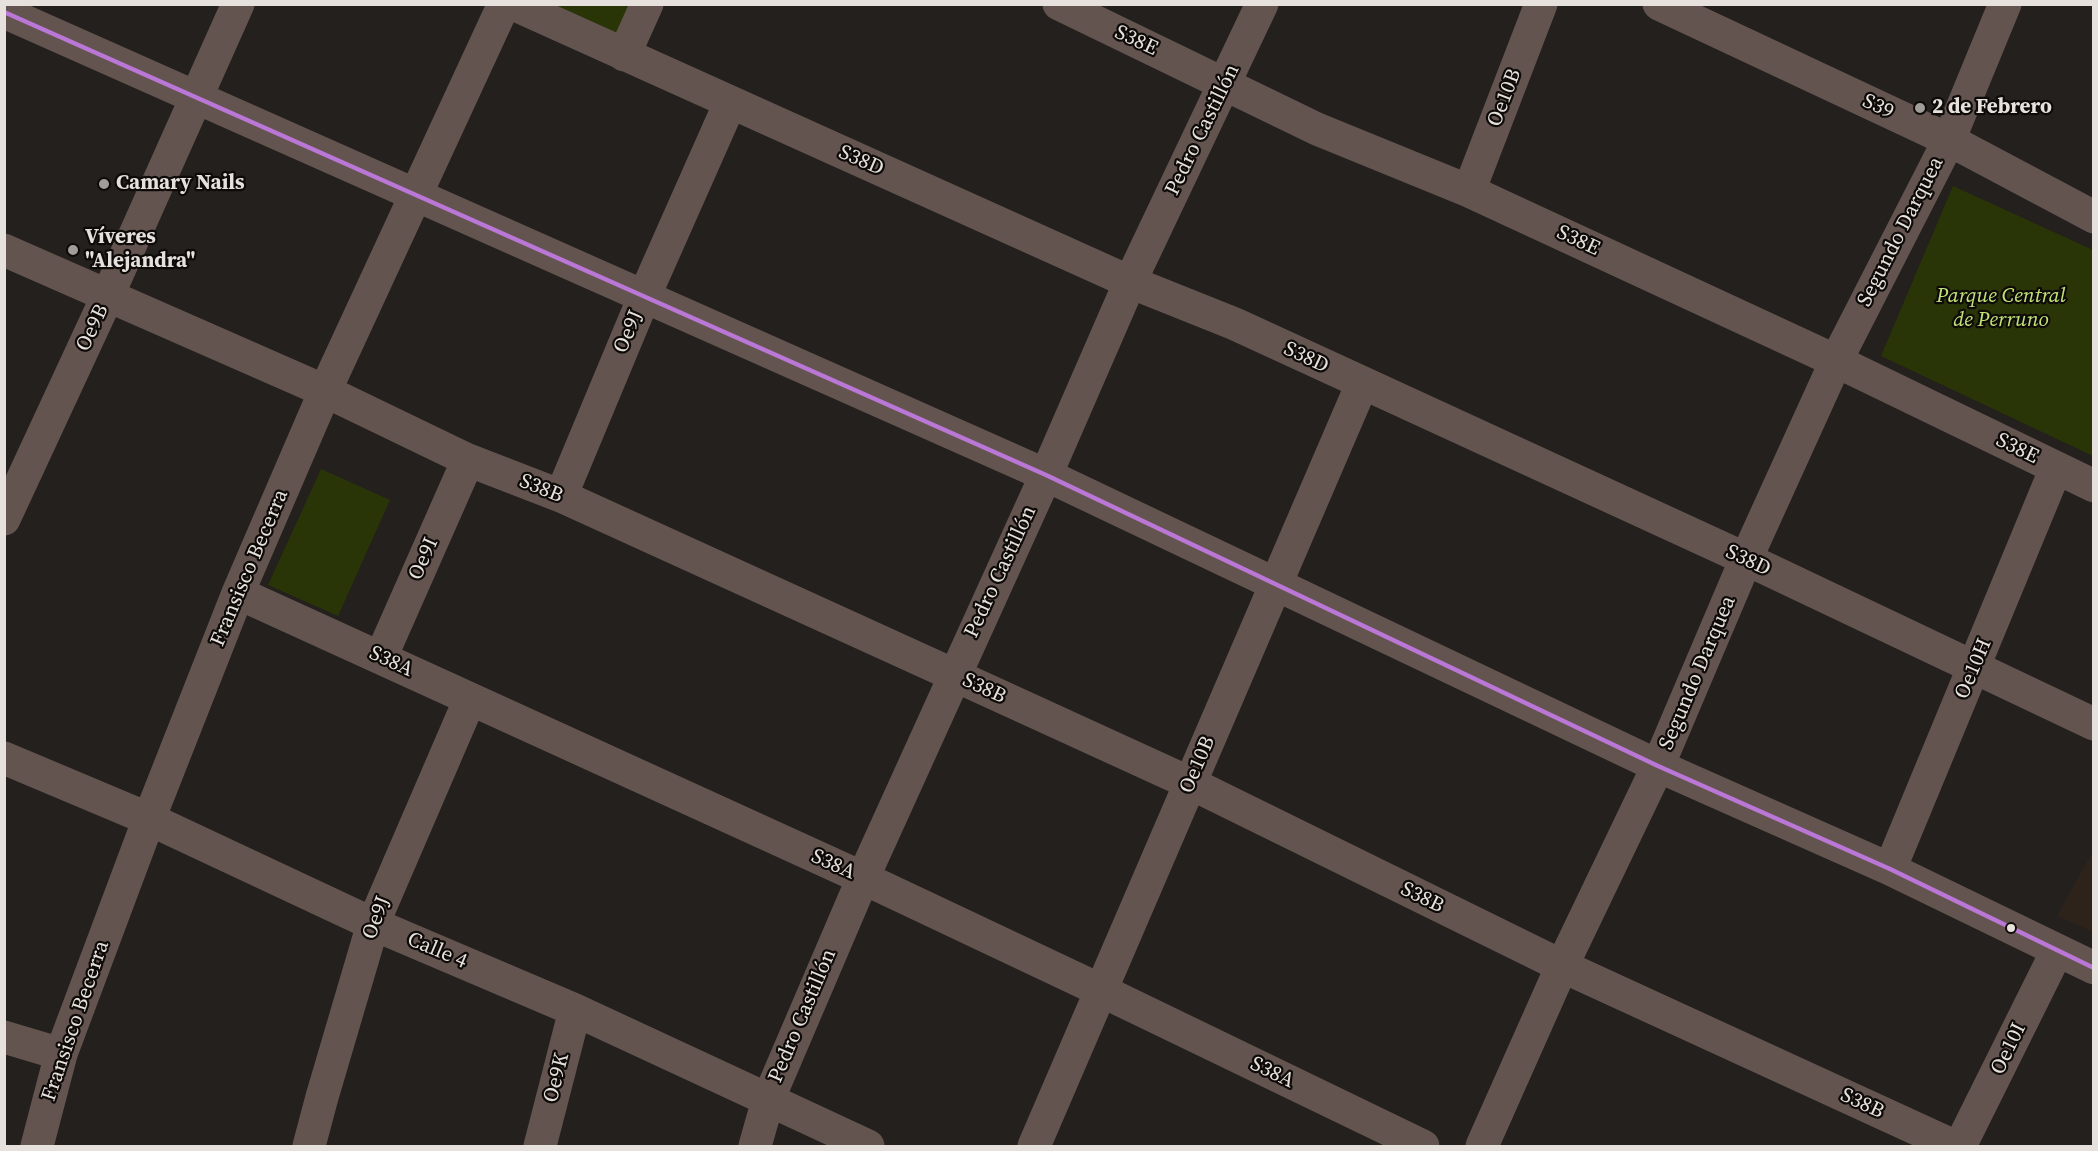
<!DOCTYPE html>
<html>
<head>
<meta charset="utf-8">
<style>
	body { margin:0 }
	#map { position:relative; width:2098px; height:1151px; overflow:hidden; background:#23201d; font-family:"Source Serif 4",serif }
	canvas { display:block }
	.frame { position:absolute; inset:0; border:6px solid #e6e1dd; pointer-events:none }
</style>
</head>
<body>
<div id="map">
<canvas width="2098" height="1151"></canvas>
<div class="frame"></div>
</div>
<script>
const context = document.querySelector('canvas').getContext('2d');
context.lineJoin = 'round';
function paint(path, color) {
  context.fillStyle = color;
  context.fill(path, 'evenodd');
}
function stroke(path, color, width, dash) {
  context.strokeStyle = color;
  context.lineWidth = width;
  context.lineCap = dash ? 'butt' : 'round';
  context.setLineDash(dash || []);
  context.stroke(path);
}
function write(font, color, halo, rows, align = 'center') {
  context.font = font + ' "Source Serif 4",serif';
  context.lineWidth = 4.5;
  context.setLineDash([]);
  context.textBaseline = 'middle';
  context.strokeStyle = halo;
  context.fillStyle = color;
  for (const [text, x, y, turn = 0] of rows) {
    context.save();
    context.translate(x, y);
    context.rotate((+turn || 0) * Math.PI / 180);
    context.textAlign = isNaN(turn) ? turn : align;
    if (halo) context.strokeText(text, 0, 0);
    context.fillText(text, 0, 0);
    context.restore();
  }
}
paint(new Path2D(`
	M 2093,851 L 2093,932 L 2057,916 Z`), '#2e231b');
paint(new Path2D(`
	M 532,5 L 634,5 L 617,43 Z
	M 1953,186 L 2093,250 L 2093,456 L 1881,356 Z
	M 321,469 L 390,500 L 338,616 L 268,585 Z`), '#2a3507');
stroke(new Path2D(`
	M 513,4 L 1130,282 L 1235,324 L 1746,559 L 2094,724
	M 1059,4 L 1317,129 L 1469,191 L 1836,361 L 2094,486
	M 1659,4 L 1949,140 L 2094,217
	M 4,12 L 1046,475 L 1658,766 L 1890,869 L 2094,968
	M 624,55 L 647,4
	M 1469,191 L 1541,4
	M 4,250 L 325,391 L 468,460 L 561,496 L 954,675 L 1190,783 L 1562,966 L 1954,1146
	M 561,496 L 644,297 L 730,103
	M 4,519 L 108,295 L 238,4
	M 238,593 L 863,878 L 1100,990 L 1423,1146
	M 381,657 L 468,460
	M 4,758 L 149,819 L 373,924 L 575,1010 L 868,1146
	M 1890,869 L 2056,468
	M 4,1037 L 61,1054
	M 37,1146 L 61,1054 L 149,819 L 238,593 L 325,391 L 504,4
	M 309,1146 L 322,1097 L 373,924 L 470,699
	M 540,1146 L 575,1010
	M 755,1146 L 768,1100 L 863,878 L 1046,475 L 1130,282 L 1262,4
	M 1034,1146 L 1362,384
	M 1482,1146 L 1562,966 L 1658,766 L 1746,559 L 1836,361 L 1949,140 L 2005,4
	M 1960,1146 L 2057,951`), '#63544f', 33);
stroke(new Path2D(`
	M 4,12 L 1046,475 L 1658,766 L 1890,869 L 2094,968`), '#ba77d6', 4.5);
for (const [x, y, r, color] of [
	[1920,108,6,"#a29d9a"],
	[104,184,6,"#a29d9a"],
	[73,250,6,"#a29d9a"],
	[2011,928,5,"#e6e1dd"]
]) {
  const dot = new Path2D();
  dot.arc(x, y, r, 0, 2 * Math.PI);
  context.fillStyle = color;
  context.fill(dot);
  stroke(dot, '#0d0a08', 2);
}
write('21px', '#e6e1dd', '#0d0a08', [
	["S38E",1136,41,25],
	["Oe10B",1505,98,-69],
	["S39",1878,107,25],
	["Pedro Castillón",1203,130,-64],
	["S38D",861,161,24],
	["Segundo Darquea",1901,232,-63],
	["S38E",1578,241,25],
	["Oe9B",93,328,-65],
	["Oe9J",629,332,-67],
	["S38D",1306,358,25],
	["S38E",2017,449,26],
	["S38B",541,489,22],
	["Oe9I",424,559,-66],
	["S38D",1748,561,25],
	["Fransisco Becerra",250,568,-67],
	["Pedro Castillón",1001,572,-65],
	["S38A",391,662,25],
	["Oe10H",1974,669,-67],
	["Segundo Darquea",1698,673,-67],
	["S38B",984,689,25],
	["Oe10B",1198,765,-67],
	["S38A",833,865,24],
	["S38B",1422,898,26],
	["Oe9J",377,918,-69],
	["Calle 4",437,951,23],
	["Pedro Castillón",803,1016,-67],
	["Fransisco Becerra",76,1021,-71],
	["Oe10I",2009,1049,-64],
	["S38A",1272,1073,26],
	["Oe9K",557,1078,-76],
	["S38B",1862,1104,25]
]);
write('bold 21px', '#e6e1dd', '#0d0a08', [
	["2 de Febrero",1932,108],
	["Camary Nails",116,184],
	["Víveres",85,238],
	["\"Alejandra\"",85,262]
], 'left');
write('italic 21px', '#c2e477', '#0d0a08', [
	["Parque Central",2001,297],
	["de Perruno",2001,321]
]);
</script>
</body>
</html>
